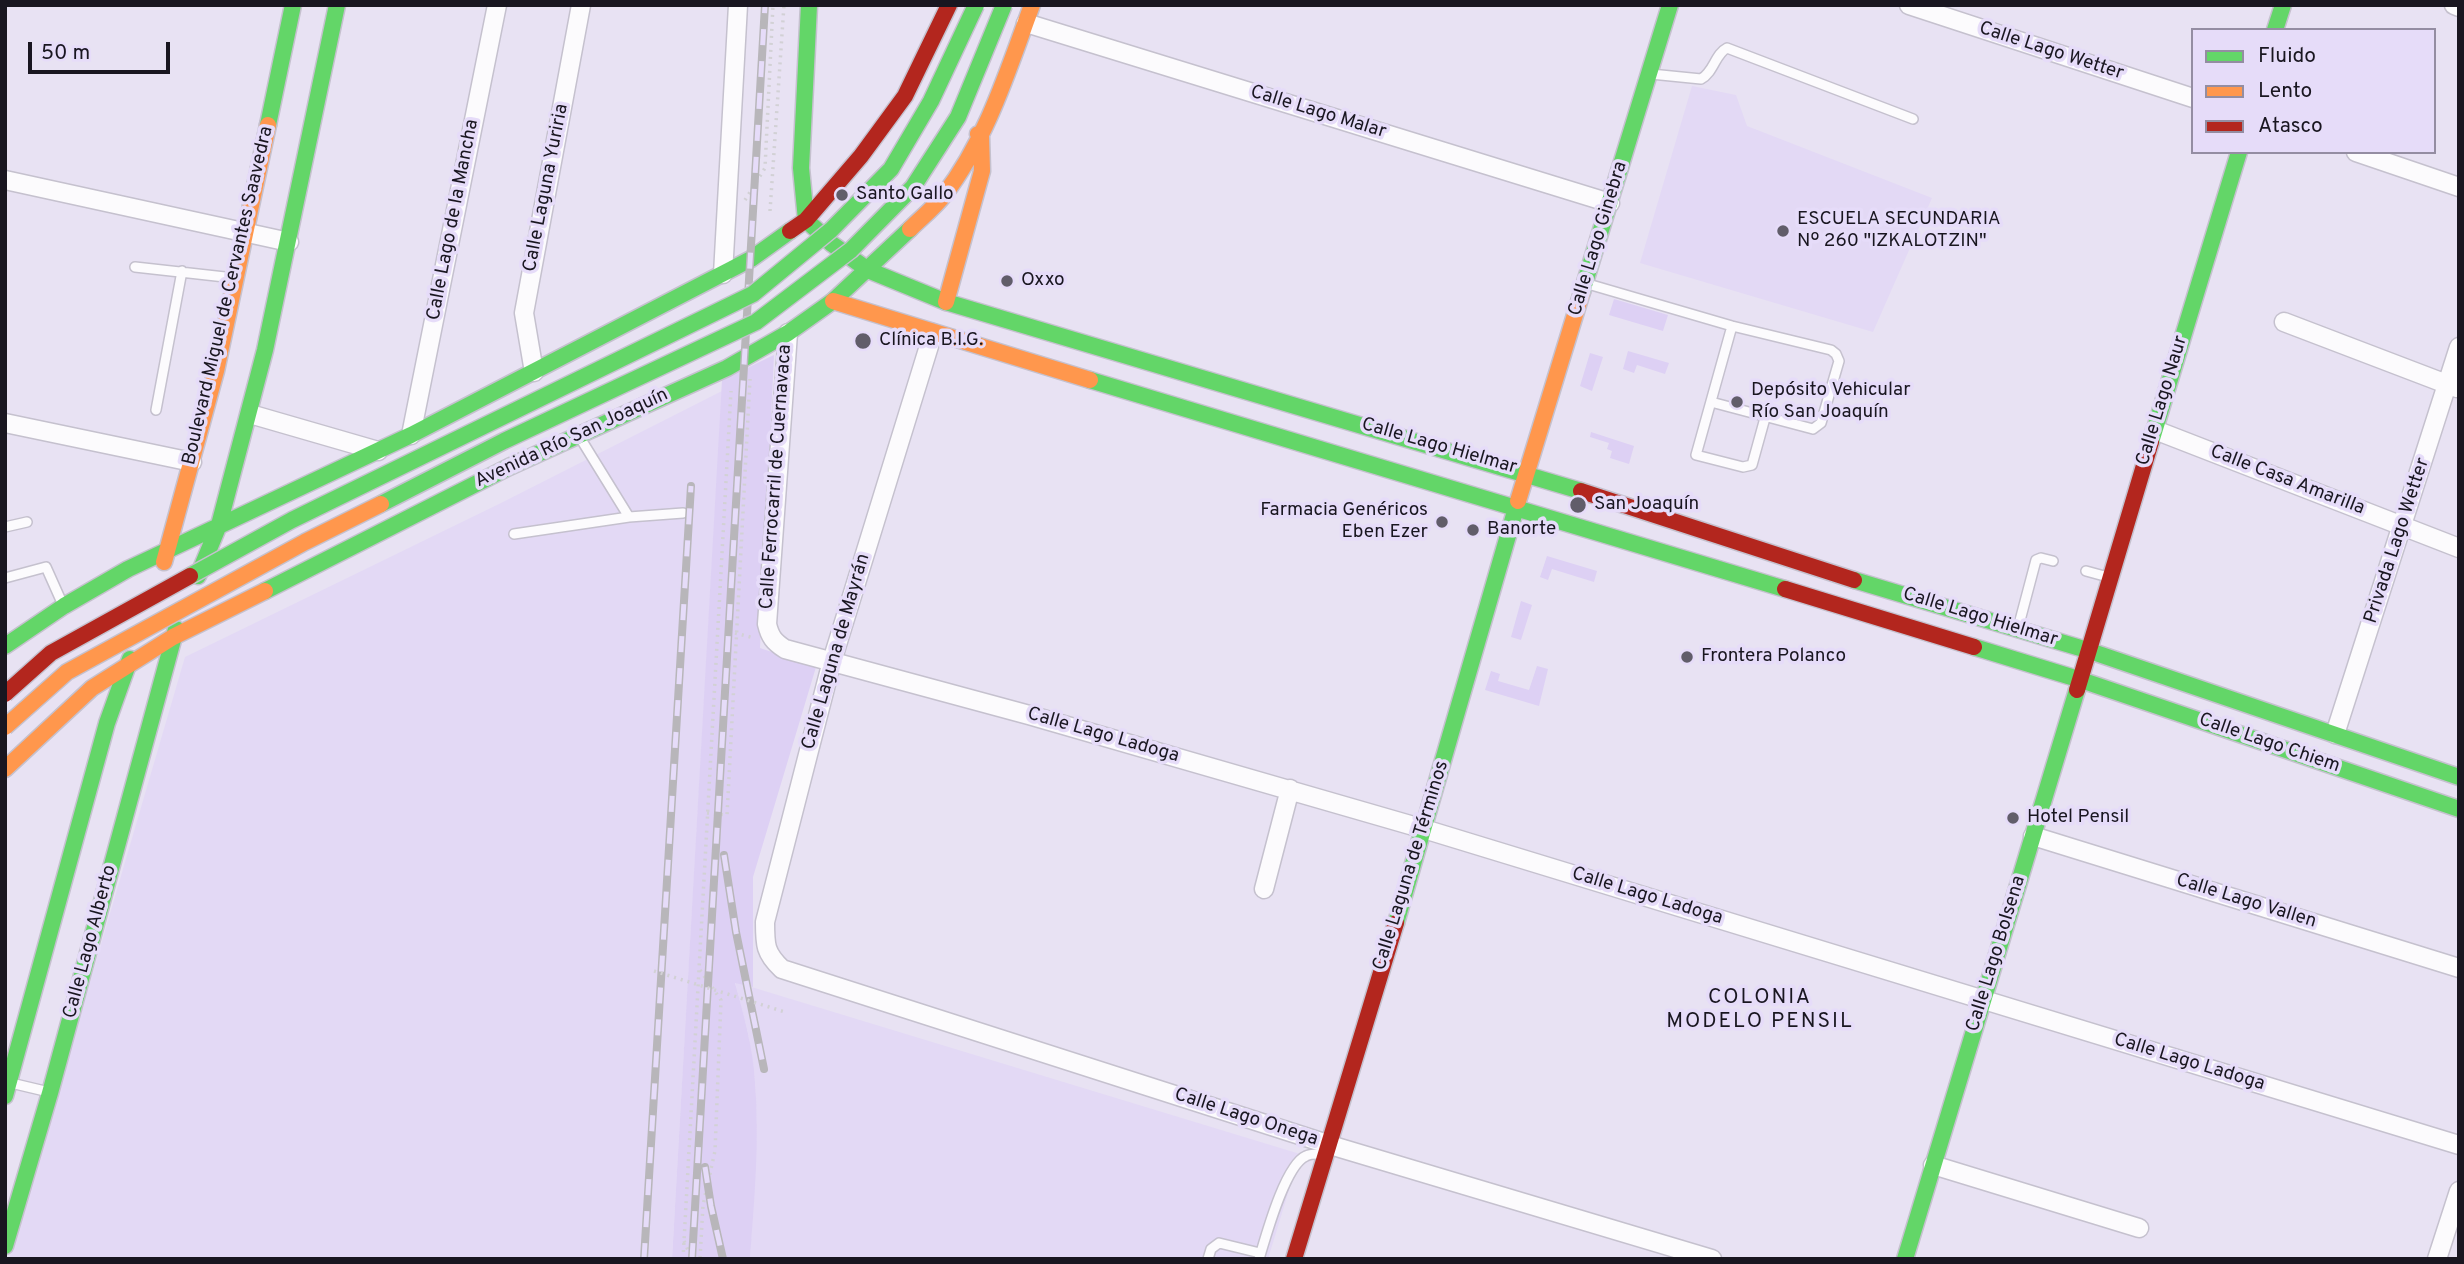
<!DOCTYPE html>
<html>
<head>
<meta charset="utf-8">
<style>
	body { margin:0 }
	#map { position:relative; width:2464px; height:1264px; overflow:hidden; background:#e8e2f3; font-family:Overpass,sans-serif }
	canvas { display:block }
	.frame { position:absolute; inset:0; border:7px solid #191620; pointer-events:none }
	.legend { position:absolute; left:2191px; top:28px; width:245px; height:126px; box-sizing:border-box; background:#e6dcf9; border:2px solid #948da2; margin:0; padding:9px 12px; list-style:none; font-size:21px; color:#191620 }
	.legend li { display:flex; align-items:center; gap:14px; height:35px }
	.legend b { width:35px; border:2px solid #948da2 }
	.scale { position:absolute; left:28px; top:42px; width:142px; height:32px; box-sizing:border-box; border:4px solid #191620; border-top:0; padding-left:9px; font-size:21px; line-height:24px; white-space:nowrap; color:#191620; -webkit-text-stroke:5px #e6dcf9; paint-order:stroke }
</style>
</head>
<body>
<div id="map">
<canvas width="2464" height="1264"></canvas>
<div class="frame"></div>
<ul class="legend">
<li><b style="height:9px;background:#63d668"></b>Fluido</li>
<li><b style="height:9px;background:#ff974d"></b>Lento</li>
<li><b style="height:9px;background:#b3261e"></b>Atasco</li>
</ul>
<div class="scale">50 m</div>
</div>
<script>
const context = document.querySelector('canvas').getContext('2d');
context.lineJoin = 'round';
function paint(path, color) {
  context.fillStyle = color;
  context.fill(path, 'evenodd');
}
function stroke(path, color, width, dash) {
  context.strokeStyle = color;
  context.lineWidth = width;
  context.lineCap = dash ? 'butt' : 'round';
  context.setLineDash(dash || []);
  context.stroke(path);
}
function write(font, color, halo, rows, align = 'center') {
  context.font = font + ' Overpass,sans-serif';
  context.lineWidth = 7;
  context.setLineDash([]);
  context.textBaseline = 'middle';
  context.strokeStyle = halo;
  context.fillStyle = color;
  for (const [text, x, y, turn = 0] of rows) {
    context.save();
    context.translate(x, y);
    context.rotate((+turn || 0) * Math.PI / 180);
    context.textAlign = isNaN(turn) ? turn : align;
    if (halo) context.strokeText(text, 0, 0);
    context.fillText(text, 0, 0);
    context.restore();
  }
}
paint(new Path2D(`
	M 1692,86 L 1736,95 L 1747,126 L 1932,198 L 1873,332 L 1640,263 Z
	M 722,391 L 672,1259 L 9,1259 L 185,657 L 501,503 Z
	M 735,982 L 1300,1154 L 1268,1259 L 750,1259 L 757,1124 L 755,1081 L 748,1033 Z`), '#e3d9f5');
paint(new Path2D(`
	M 1614,299 L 1668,315 L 1663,331 L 1609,315 Z
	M 1628,351 L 1669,363 L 1665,374 L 1637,365 L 1634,373 L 1623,369 Z
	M 1590,353 L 1603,357 L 1592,391 L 1580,386 Z
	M 774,355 L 760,648 L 816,667 L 753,877 L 753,987 L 735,983 C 744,1015 753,1048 755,1082 C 760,1141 754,1200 750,1259 L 672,1259 L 722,380 Z
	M 1591,432 L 1634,446 L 1629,464 L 1610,458 L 1612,451 L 1607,449 L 1609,443 L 1590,437 Z
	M 1547,556 L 1597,571 L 1594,582 L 1552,569 L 1548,580 L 1540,577 Z
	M 1521,601 L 1532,605 L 1521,640 L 1511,637 Z
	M 1537,666 L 1548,669 L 1539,706 L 1485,690 L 1491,671 L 1500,674 L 1498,681 L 1529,690 Z`), '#ddd0f4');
const lane = new Path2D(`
	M 1651,74 L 1701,79 C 1714,72 1715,54 1727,48 L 1913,119
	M 135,267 L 234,278
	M 1588,284 L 1732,326 L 1831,350 L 1836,354 L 1839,361 L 1821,423 L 1813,429 L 1711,402
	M 1732,326 L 1696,455 L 1743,467 L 1752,465 L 1765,418
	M 156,410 L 182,271
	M 579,436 L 629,517 L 683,513
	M 5,527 L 27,522
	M 514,534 L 629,517
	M 2086,571 L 2108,577
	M 5,578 L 46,567 L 63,605
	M 2018,628 L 2036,560 L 2041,558 L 2053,561
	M 11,1083 L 49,1092
	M 1208,1259 L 1211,1249 L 1219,1243 L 1260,1253
	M 1259,1259 C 1266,1236 1285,1165 1306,1156 C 1311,1153 1317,1154 1323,1154`);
const street = new Path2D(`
	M 1909,5 L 2193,98
	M 2454,5 L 2459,7
	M 1026,23 L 1610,203
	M 2356,152 L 2459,187
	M 5,180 L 289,242
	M 723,274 L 738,5
	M 2284,322 L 2457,388
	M 788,333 L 767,624 C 770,637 774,642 785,649 L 1029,715 L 1424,829 L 2459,1145
	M 933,333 L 832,661 L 765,922 C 765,945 765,953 782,969 L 1340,1148 L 1712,1259
	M 534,372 L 524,313 L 581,5
	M 250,414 L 378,451
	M 5,423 L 192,462
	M 2155,430 L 2459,548
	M 411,435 L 497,5
	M 2335,734 L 2459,347
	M 2033,836 L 2459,968
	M 1264,889 L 1290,789
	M 1933,1165 L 2139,1228
	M 2437,1259 L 2459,1191`);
const fast = new Path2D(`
	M 2275,30 L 2283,5
	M 268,125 L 293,5
	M 806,220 L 832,244 L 868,270 L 946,302 L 1581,491
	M 806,220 L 801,168 L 809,5
	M 1582,292 L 1670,5
	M 1090,380 L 1785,589
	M 2151,442 L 2239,152
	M 198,576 L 219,525 L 265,350 L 337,5
	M 1854,580 L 2087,650 L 2459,777
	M 265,591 L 509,467 L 727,368 L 788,333 L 833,301 L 910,229
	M 5,646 L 64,606 L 128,569 L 411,435 L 751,259 L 790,231
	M 1974,647 L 2078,679 L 2459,809
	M 1396,923 L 1518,501
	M 5,1096 L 107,723 L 130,659
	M 5,1246 L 50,1093 L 176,629
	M 1905,1259 L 2077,690`);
const slow = new Path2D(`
	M 910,229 C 921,218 935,207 944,195 C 987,139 1008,70 1032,5
	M 833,301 L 1090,380
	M 946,302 L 982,171 L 981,136 L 978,134
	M 1518,501 L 1582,292
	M 164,562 L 216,371 L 268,125
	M 5,769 L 92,688 L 173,637 L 265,591`);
const jam = new Path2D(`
	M 790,231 L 806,220 L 861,156 L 905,96 L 949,5
	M 1581,491 L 1854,580
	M 1785,589 L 1974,647
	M 2077,690 L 2151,442
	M 1294,1259 L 1396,923`);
stroke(lane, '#c5c1ce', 12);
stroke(street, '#c5c1ce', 21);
stroke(fast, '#c5c1ce', 19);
stroke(slow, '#c5c1ce', 19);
stroke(jam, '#c5c1ce', 19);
stroke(new Path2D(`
	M 745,200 L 765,168 L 773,5
	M 770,211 L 784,5
	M 735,633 L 754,638
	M 707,813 L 727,815 L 750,379
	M 700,970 L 721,1000 L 715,1151 L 703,1205 L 700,1259
	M 684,1241 L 692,1259
	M 683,1259 L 731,391`), '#d2d1d5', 3.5, [2, 5]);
stroke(lane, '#fcfbfd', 9);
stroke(street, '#fcfbfd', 18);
stroke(fast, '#63d668', 16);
stroke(slow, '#ff974d', 16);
stroke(jam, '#b3261e', 16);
const rail = new Path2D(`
	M 724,855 L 736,932 L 764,1069
	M 705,1167 L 711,1206 L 723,1259
	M 644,1259 L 691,486
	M 692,1259 L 765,5`);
stroke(rail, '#b8b6ba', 8);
stroke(rail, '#e6dcf9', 5, [16]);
const fastBridge = new Path2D(`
	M 381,504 L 504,441 L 756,322 L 851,250 L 913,187 L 958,117 L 1004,5
	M 190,576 L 292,520 L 753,294 L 831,230 L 891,169 L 931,101 L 976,5`);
const slowBridge = new Path2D(`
	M 5,727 L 67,672 L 305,542 L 381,504`);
const jamBridge = new Path2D(`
	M 5,694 L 51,653 L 190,576`);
stroke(fastBridge, '#c5c1ce', 19, []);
stroke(slowBridge, '#c5c1ce', 19, []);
stroke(jamBridge, '#c5c1ce', 19, []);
stroke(new Path2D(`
	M 654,971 L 785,1012`), '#d2d1d5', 3.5, [2, 5]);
stroke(fastBridge, '#63d668', 16);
stroke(slowBridge, '#ff974d', 16);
stroke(jamBridge, '#b3261e', 16);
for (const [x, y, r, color] of [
	[842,195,7,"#615d6a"],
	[1783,231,7,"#615d6a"],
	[1007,281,7,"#615d6a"],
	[863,341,9,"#615d6a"],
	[1737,402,7,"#615d6a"],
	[1578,505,9,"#615d6a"],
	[1442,522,7,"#615d6a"],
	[1473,530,7,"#615d6a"],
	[1687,657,7,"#615d6a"],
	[2013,818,7,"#615d6a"]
]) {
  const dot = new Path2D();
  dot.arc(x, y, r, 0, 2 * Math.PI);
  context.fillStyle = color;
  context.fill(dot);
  stroke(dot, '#e6dcf9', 2.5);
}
write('19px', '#191620', '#e6dcf9', [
	["Calle Lago Wetter",2051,52,18],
	["Calle Lago Malar",1318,113,17],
	["Calle Laguna Yuriria",547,188,-79],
	["Calle Lago de la Mancha",454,220,-79],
	["Calle Lago Ginebra",1599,239,-73],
	["Boulevard Miguel de Cervantes Saavedra",229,296,-77],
	["Calle Lago Naur",2163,401,-73],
	["Avenida Río San Joaquín",572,439,-25],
	["Calle Lago Hielmar",1439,447,16],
	["Calle Ferrocarril de Cuernavaca",777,477,-86],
	["Calle Casa Amarilla",2287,481,21],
	["Privada Lago Wetter",2398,541,-72],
	["Calle Lago Hielmar",1980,618,17],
	["Calle Laguna de Mayrán",837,652,-74],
	["Calle Lago Ladoga",1103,736,16],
	["Calle Lago Chiem",2269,744,19],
	["Calle Laguna de Términos",1412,866,-73],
	["Calle Lago Ladoga",1647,897,17],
	["Calle Lago Vallen",2246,902,17],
	["Calle Lago Alberto",91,942,-75],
	["Calle Lago Bolsena",1997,954,-73],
	["Calle Lago Ladoga",2189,1063,17],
	["Calle Lago Onega",1246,1118,18]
]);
write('19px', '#191620', '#e6dcf9', [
	["Santo Gallo",856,195],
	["ESCUELA SECUNDARIA",1797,220],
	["Nº 260 \"IZKALOTZIN\"",1797,242],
	["Oxxo",1021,281],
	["Clínica B.I.G.",879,341],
	["Depósito Vehicular",1751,391],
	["Río San Joaquín",1751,413],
	["San Joaquín",1594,505],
	["Farmacia Genéricos",1428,511,"right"],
	["Eben Ezer",1428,533,"right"],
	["Banorte",1487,530],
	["Frontera Polanco",1701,657],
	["Hotel Pensil",2027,818]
], 'left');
context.letterSpacing = '2px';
write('21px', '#191620', '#e6dcf9', [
	["COLONIA",1760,999],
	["MODELO PENSIL",1760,1023]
]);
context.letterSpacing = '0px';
</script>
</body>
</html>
